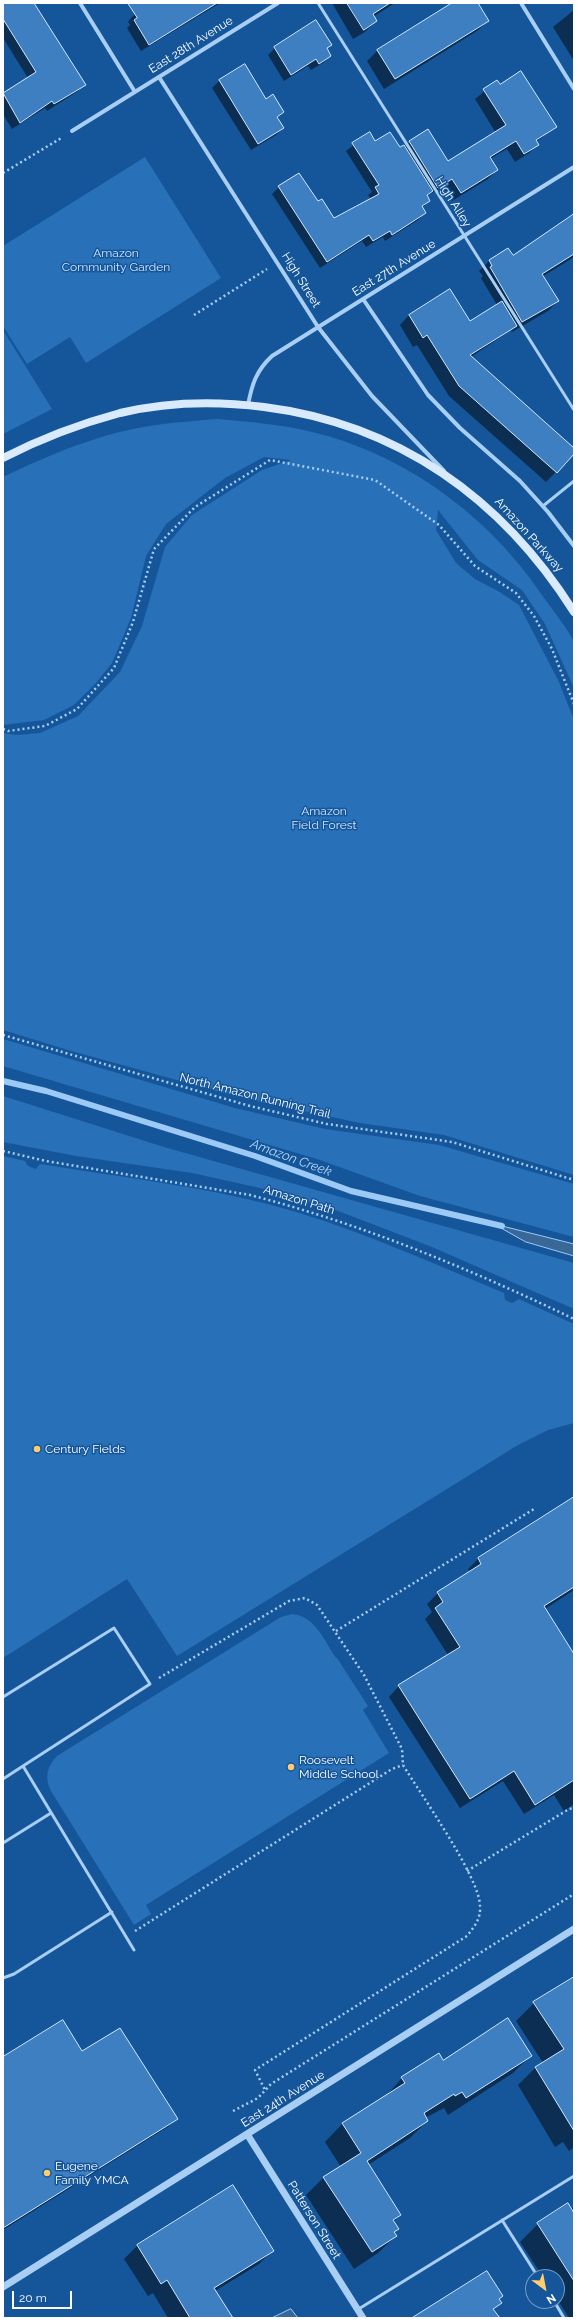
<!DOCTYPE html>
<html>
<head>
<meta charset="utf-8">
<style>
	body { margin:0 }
	#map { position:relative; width:577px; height:2321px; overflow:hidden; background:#15569a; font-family:Raleway,sans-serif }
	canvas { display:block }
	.frame { position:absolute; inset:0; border:4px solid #fff; pointer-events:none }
	.north { position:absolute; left:525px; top:2269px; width:40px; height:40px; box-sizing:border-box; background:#15569a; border:1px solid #739ac2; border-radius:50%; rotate:148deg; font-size:11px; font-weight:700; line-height:16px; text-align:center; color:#fff }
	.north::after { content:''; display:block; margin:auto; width:14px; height:18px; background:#ffcd6b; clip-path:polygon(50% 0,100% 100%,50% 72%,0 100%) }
	.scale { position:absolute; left:12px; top:2291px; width:60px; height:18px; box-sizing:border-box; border:2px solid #fff; border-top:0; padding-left:5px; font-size:12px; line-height:14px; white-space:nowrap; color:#fff; -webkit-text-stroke:3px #15569a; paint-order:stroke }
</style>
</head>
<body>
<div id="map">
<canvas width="577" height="2321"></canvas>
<div class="frame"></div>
<div class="north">N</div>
<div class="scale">20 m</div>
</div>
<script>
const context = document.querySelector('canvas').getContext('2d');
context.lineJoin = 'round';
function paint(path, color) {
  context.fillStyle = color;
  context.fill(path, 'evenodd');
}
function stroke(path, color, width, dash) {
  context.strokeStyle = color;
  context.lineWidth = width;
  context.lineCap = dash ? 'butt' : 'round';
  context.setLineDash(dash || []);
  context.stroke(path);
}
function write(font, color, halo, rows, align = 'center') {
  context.font = font + ' Raleway,sans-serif';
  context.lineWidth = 3;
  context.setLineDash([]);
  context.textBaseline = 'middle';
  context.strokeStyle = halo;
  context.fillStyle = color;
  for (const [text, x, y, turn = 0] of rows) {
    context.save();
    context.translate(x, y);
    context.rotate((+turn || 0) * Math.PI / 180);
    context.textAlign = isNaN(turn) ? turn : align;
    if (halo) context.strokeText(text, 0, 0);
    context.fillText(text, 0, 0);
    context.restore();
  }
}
paint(new Path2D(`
	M 145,157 L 221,278 L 86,363 L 70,337 L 27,364 L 3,326 L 3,246 Z
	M 3,330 L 52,409 L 3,434 Z
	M 217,419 C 249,422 281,424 312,432 C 405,454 490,517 542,595 C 549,605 571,633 574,642 C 577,653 574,676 574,688 L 545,624 L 522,590 L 478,560 L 438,510 L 436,530 L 456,563 L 475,579 L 498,591 L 519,605 L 559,682 L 574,720 L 574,1175 L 444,1135 L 360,1123 L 238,1097 L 68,1050 L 3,1030 L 3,733 L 17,735 L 40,733 L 78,716 L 120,672 L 142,626 L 165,547 L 192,515 L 262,470 L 291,460 L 264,457 L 225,478 L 166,524 L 146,556 L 131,618 L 112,663 L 96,683 L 74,705 L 44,720 L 3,725 L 3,477 C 51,454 103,432 156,425 C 176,422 196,421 217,419 Z
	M 3,1039 L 235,1108 L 325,1129 L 439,1145 L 574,1184 L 574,1237 L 420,1196 L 317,1159 L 3,1066 Z
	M 3,1096 L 164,1147 L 574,1263 L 574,1309 L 432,1247 L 333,1209 L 269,1190 L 192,1173 L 76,1156 L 3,1142 Z
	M 3,1156 L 25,1161 L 28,1166 L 36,1169 L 40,1164 C 125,1178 213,1187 296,1212 C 366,1233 437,1265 504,1293 L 505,1300 L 512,1303 L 519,1299 L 574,1324 L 574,1423 L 548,1430 L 518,1445 L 177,1656 L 127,1579 L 3,1658 Z
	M 292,1614 C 315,1616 324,1640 336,1658 L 337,1658 L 368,1706 L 363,1710 L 389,1753 L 146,1905 L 151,1914 L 134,1925 L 51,1791 C 44,1777 47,1767 57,1756 L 281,1617 Z`), '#2870b8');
const water = new Path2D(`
	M 494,1224 L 574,1244 L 574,1256 L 526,1242 Z
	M 291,2309 L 298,2318 L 272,2318 Z`);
paint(water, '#396898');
stroke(water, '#9ccaf5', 1);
paint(new Path2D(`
	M 3,3 L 34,3 L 85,84 L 78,91 L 47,111 L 45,108 L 12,129 L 3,114 L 3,95 L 28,78 L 3,38 Z
	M 154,3 L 220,3 L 141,51 L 127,28 L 130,25 L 128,21 L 135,14 Z
	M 332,3 L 395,3 L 373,17 L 376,21 L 365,32 L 353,39 Z
	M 454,3 L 477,3 L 488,21 L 477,31 L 384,89 L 367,61 L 378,50 Z
	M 574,10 L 574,61 L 553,27 Z
	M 330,45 L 326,49 L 330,56 L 323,63 L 311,70 L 308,66 L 284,81 L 268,55 L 275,48 Z
	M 244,66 L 266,100 L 283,112 L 277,118 L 283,128 L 276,135 L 251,150 L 212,88 L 219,81 Z
	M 497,81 L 555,127 L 536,142 L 537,145 L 529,153 L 515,162 L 507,149 L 490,159 L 497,170 L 488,179 L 452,201 L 443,187 L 428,195 L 426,197 L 429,201 L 422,208 L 425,213 L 418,220 L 385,241 L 383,237 L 366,247 L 362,241 L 320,268 L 272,194 L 279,187 L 318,203 L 334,220 L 371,199 L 368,195 L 372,192 L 346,151 L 369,133 L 375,142 L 399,148 L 404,147 L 428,131 L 448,163 L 496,133 L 475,99 Z
	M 574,216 L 574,257 L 542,277 L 558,301 L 548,311 L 512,332 L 511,330 L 471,357 L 574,450 L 574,453 L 546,482 L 449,396 L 417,345 L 413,347 L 400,325 L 409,315 L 469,322 L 497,305 L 481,278 L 483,276 L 479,271 L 489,261 L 508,250 L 512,257 Z
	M 574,1498 L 574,1590 L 545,1609 L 574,1656 L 574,1804 L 564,1811 L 554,1795 L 524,1814 L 503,1781 L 460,1808 L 389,1697 L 399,1686 L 448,1655 L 425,1619 L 432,1612 L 427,1604 L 438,1593 L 470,1572 L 468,1569 L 478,1559 Z
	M 574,1978 L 574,2149 L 573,2148 L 569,2151 L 563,2142 L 555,2147 L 518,2085 L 535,2068 L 543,2063 L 516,2021 L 534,2003 Z
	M 82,2053 L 176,2119 L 169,2126 L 3,2230 L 3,2058 Z
	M 530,2056 L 513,2073 L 448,2115 L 444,2108 L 425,2118 L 427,2121 L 410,2138 L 368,2165 L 400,2215 L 393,2222 L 398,2228 L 394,2232 L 396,2236 L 378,2253 L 354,2269 L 306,2195 L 324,2177 L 341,2167 L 325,2142 L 342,2124 L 385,2097 L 402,2078 L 443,2061 Z
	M 574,2207 L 574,2318 L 569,2318 L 557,2299 L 557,2277 L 543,2277 L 520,2242 L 538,2224 Z
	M 138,2245 L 272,2251 L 259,2264 L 215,2291 L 231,2318 L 168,2318 L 153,2293 L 148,2296 L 124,2259 Z`), '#0007');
stroke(new Path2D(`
	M 3,1081 L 46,1091 L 255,1156 L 351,1191 L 502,1226`), '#9ccaf5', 6);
const building = new Path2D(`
	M 3,3 L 34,3 L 86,85 L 54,104 L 52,101 L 20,123 L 3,93 L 36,72 L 3,19 Z
	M 128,3 L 217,3 L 149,45 L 134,20 L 137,18 Z
	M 347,3 L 390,3 L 373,14 L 377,21 L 364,30 Z
	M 452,3 L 478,3 L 489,21 L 395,79 L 377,50 Z
	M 316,20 L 332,45 L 327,48 L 331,56 L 319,64 L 316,59 L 291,75 L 274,47 Z
	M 245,64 L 266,99 L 273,94 L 284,112 L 277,117 L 284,128 L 258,144 L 219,80 Z
	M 521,71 L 557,127 L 536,140 L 539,145 L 524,154 L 516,141 L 490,157 L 498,170 L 461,193 L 452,179 L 438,188 L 409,141 L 428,129 L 448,161 L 506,125 L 483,89 L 497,80 L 500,84 Z
	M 370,132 L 375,141 L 390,132 L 400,147 L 404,145 L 433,191 L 427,195 L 430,201 L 422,206 L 426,213 L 392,235 L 390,231 L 373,241 L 369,235 L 327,262 L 278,186 L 299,173 L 318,201 L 322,199 L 334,218 L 379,194 L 375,187 L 379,185 L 352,143 Z
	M 574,214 L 574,254 L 542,274 L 559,301 L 522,322 L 490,267 L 492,266 L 489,260 L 508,248 L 513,255 Z
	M 450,289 L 470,321 L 502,301 L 517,326 L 470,355 L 574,448 L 574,454 L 557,473 L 459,386 L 427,335 L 423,338 L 409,315 Z
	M 574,1497 L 574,1587 L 544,1606 L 574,1654 L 574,1780 L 535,1805 L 514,1771 L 470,1799 L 398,1685 L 460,1647 L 435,1608 L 443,1602 L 437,1592 L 481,1564 L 478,1558 Z
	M 574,1977 L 574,2131 L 535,2067 L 564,2049 L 533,2002 Z
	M 508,2018 L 532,2056 L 466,2098 L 462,2092 L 455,2096 L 454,2094 L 424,2113 L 428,2121 L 367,2161 L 401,2215 L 393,2220 L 399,2229 L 394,2232 L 397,2236 L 372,2252 L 323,2177 L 361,2153 L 342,2123 L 405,2083 L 401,2077 L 439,2053 L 443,2060 Z
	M 63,2020 L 82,2051 L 120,2028 L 178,2119 L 3,2228 L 3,2057 Z
	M 233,2185 L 274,2251 L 214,2288 L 233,2318 L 190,2318 L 167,2280 L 161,2284 L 137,2245 Z
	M 568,2203 L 574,2213 L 574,2281 L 537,2223 Z
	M 487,2271 L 503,2296 L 499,2299 L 502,2303 L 493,2309 L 500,2318 L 412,2318 Z`);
paint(building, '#3d7fc1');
stroke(building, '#d1e7fd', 1);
stroke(new Path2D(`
	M 3,173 L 63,137
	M 194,315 L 267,269
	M 3,729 L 8,731 L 45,726 L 77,709 L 114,668 L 133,622 L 154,549 L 195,507 L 270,460 L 375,480 L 439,525 L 475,566 L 516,593 L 534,616 L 552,649 L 574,704
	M 3,1035 L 250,1106 L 327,1124 L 452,1142 L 574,1180
	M 3,1151 L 46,1161 L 250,1195 C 362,1224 470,1269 574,1319
	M 336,1631 L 534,1509
	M 159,1678 L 289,1601 L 305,1598 L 317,1605 L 364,1675 L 402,1749 L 403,1765 C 420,1793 480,1878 480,1906 C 481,1919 474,1927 467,1936 L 255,2070 L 265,2090
	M 467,1871 L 569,1809 L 574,1808
	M 135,1931 L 392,1769 L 403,1765
	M 233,2111 L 258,2098 L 271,2084 L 574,1894`), '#a9cef3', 2.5, [2, 3]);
stroke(new Path2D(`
	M 318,3 L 574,410
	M 543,506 L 574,481
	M 3,1697 L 114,1628 L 150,1684 L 23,1766 L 134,1950
	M 3,1779 L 23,1766
	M 3,1843 L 51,1813
	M 3,1978 L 14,1974 L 112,1912
	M 502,2220 L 538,2277
	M 554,2301 L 564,2318
	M 357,2310 L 574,2176`), '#a9cef3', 3);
stroke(new Path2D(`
	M 80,3 L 135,92
	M 521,3 L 574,89
	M 159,77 L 318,327 L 372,396 L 444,471
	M 72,131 L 278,3
	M 363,299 L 428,395 L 460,428 L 520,481 L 548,512 L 574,546
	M 248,405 C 252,384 256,371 272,356 L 574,167`), '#a9cef3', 4);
stroke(new Path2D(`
	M 247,2134 L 363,2318
	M 3,2287 L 574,1929`), '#a9cef3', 7);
stroke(new Path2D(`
	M 3,458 C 40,439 79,424 120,413 C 166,402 217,401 264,407 C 398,424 502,498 574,612`), '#d8eafc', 8);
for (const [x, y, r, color] of [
	[37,1449,4,"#ffcd6b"],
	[291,1767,4,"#ffcd6b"],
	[47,2173,4,"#ffcd6b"]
]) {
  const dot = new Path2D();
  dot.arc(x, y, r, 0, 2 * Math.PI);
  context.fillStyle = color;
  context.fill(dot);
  stroke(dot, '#15569a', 1.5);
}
write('12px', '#fff', '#15569a', [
	["East 28th Avenue",191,45,-32],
	["High Alley",453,202,58],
	["East 27th Avenue",394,268,-32],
	["High Street",301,280,58],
	["Amazon Parkway",529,535,48],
	["North Amazon Running Trail",255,1096,14],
	["Amazon Path",299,1200,17],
	["East 24th Avenue",283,2099,-32],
	["Patterson Street",314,2220,58]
]);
write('12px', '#d1e7fd', '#15569a', [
	["Amazon",116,253],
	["Community Garden",116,267],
	["Amazon",324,811],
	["Field Forest",324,825]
]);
write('12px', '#fff', '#15569a', [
	["Century Fields",45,1449],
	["Roosevelt",299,1760],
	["Middle School",299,1774],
	["Eugene",55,2166],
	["Family YMCA",55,2180]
], 'left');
write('italic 13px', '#b6d8f9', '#15569a', [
	["Amazon Creek",291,1158,20]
]);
</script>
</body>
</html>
